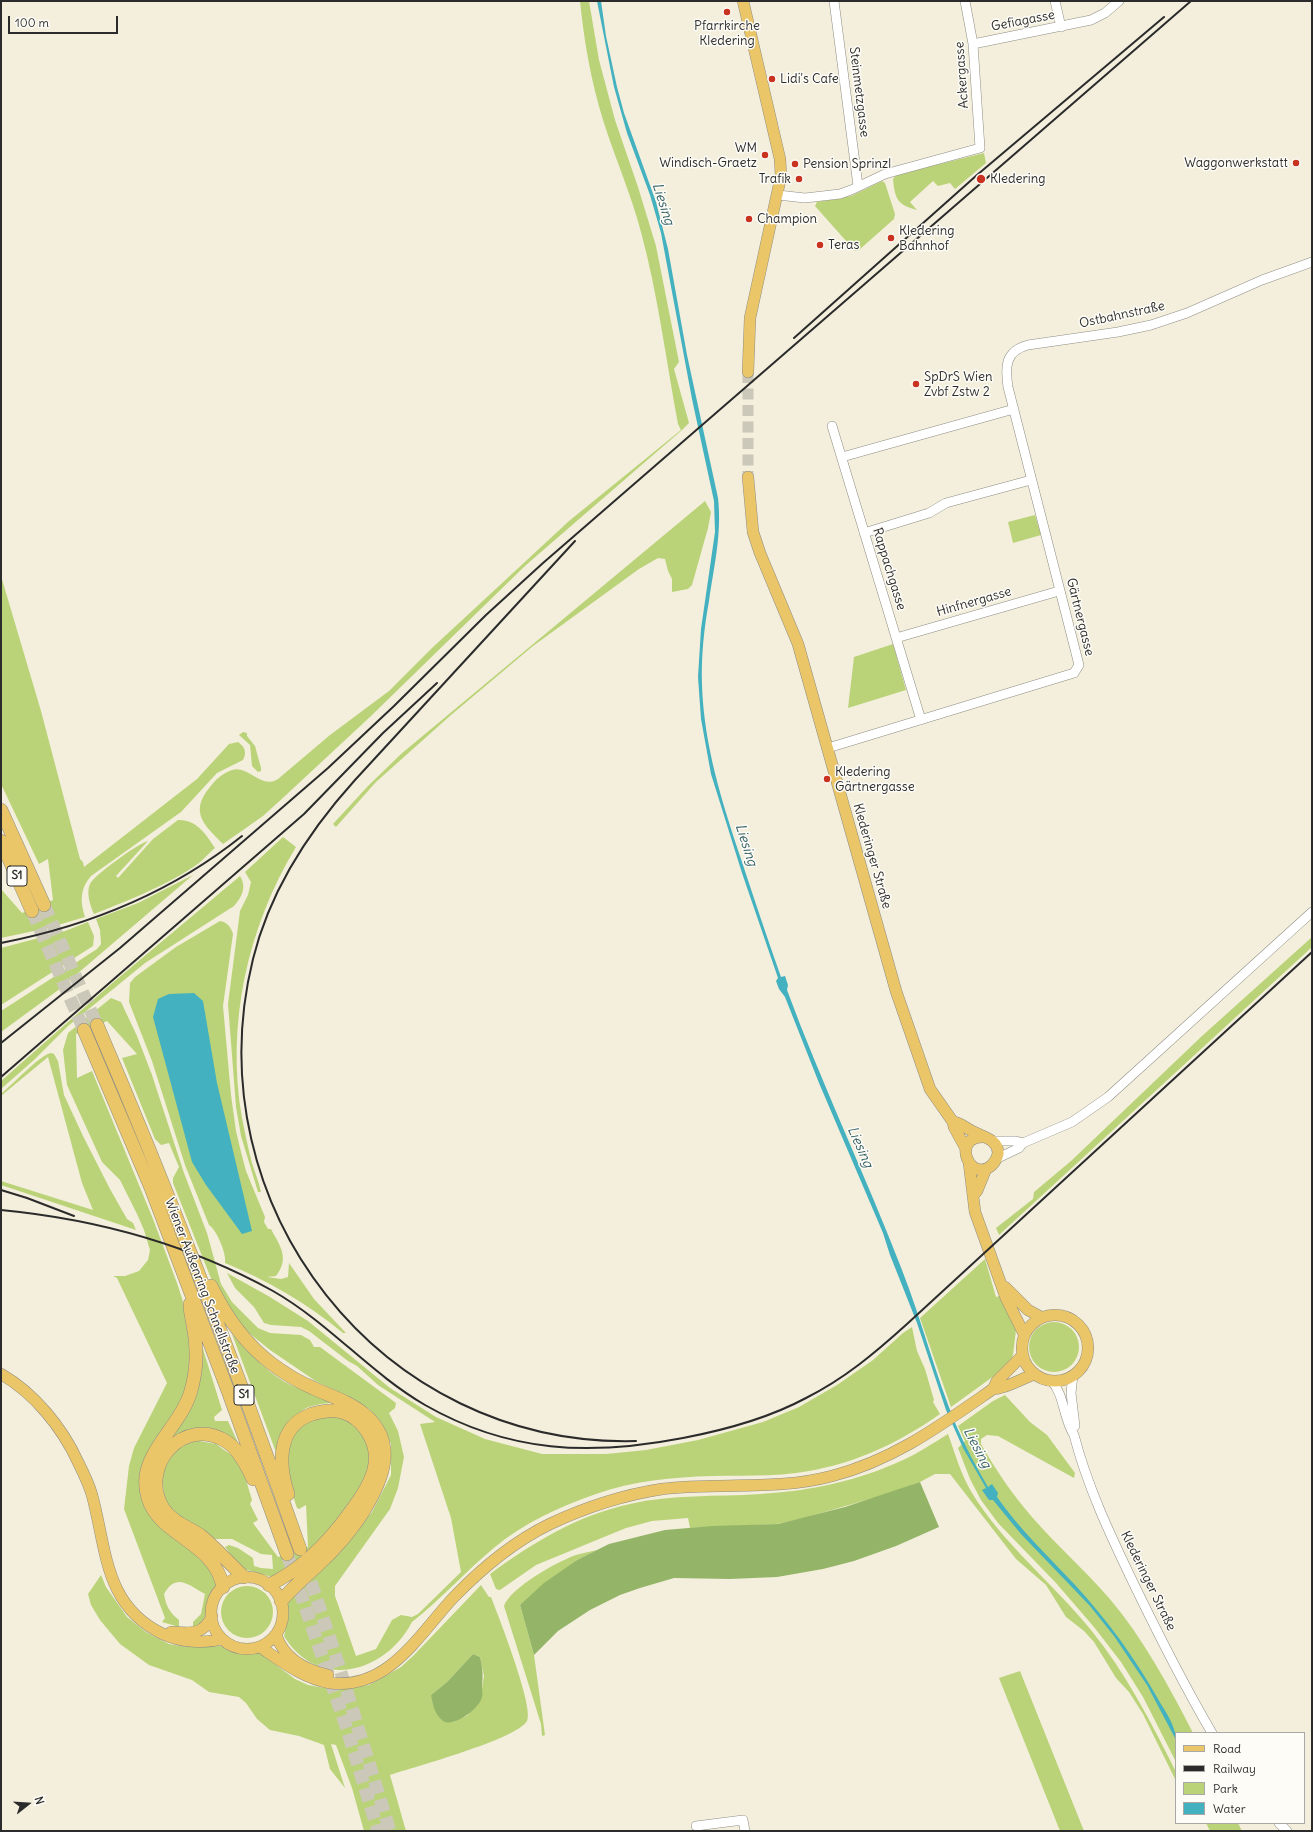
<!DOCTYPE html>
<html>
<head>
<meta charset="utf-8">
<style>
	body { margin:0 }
	#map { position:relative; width:1313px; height:1832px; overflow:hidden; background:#f3efdc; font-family:Delius,sans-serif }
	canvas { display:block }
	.frame { position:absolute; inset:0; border:2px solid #2b2b2b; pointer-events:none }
	.legend { position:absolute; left:1175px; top:1732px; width:130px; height:92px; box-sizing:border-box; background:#fdfcf7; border:1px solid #a9a8a5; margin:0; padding:5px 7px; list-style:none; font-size:12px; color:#2b2b2b }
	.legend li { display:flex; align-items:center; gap:8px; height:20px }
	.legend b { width:20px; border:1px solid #a9a8a5 }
	.north { position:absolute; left:8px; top:1784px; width:40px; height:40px; -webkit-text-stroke:3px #fdfcf7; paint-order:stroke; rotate:73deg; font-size:11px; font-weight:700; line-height:16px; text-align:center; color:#2b2b2b }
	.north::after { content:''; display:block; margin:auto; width:14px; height:18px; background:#2b2b2b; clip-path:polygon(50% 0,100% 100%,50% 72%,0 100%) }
	.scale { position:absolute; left:8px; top:16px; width:110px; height:18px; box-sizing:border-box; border:2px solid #2b2b2b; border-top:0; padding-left:5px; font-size:12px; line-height:14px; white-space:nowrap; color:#2b2b2b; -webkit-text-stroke:3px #fdfcf7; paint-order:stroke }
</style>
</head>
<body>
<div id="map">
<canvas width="1313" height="1832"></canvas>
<div class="frame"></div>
<ul class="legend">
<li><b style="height:5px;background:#eac669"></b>Road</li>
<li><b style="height:5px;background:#2b2b2b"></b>Railway</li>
<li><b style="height:11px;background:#bbd378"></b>Park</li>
<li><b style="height:11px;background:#43b1bf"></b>Water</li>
</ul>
<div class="north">N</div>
<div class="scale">100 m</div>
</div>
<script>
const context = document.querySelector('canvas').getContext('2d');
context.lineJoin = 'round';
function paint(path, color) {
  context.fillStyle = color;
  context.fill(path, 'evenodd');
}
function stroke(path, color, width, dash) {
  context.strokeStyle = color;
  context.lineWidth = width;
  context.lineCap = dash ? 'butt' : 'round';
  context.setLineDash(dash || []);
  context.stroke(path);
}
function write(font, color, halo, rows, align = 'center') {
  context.font = font + ' Delius,sans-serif';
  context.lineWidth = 3;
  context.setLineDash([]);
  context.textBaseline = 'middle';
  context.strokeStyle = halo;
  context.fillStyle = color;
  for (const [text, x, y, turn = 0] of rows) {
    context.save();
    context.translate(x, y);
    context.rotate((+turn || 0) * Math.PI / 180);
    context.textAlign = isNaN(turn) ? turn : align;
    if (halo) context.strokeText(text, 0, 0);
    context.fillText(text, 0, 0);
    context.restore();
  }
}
paint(new Path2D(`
	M 580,1 L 589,1 L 599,60 L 615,120 L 638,187 L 656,246 L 679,362 L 674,369 L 689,423 L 682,430 L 526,565 L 371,716 L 285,796 L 263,816 L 223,844 C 204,825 189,812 210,787 C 215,780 223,773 232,770 C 249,765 261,790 278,779 L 330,735 L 389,691 L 432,648 L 569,521 L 681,430 L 678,424 C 666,360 658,295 641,232 C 631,194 615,158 603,120 C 591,81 584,41 580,1 Z
	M 984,153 L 986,163 L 955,189 L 950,183 L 938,186 L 933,181 L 910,202 L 917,210 C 898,205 895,200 893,179 L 896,175 Z
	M 882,181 L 885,183 L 895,214 L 894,219 L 859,250 L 855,251 L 815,206 L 817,202 L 851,196 Z
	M 705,501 L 711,512 L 708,528 L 692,585 L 688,589 L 672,592 L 672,579 L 668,571 L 665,559 L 658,558 L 639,569 L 533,646 L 451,715 L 376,782 L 336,827 L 333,824 L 368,786 L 401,754 Z
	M 1035,515 L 1041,535 L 1013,543 L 1008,522 Z
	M 1,576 L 41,711 L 80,859 L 83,862 L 84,867 L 197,779 L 229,744 L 238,742 C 245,747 247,752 243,760 L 217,773 L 181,812 L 91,876 C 80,889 80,901 85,917 L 48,928 L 1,938 L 1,889 L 22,913 L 53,900 L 48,859 L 39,864 L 1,784 Z
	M 893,644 L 906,690 L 848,708 L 854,657 Z
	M 243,732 L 247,733 L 247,736 L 255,746 L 261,768 L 261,771 L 258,772 L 252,766 L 250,745 L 239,735 Z
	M 178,820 C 196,819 206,834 215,848 C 209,853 205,858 199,863 C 170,884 127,901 94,914 C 90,906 86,892 90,884 C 94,875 139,843 148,841 L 116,876 L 118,878 L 153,839 Z
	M 283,837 L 296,847 C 247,928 226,1025 242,1118 C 245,1133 248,1148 252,1163 C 255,1173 259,1182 261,1192 L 258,1192 L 241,1136 L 236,1107 L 228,1004 L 240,911 L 248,895 L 251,882 L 245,872 Z
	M 193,875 L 57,991 L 1,1032 L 1,1011 L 97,949 L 101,944 L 100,930 L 96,919 L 138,903 Z
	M 240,876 C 247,887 242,897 234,906 L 145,963 L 68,1026 L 34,1060 L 1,1089 L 1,1081 L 110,985 Z
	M 220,921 C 227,922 231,927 233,934 L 223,1006 L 231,1095 L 236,1131 L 241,1152 L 246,1171 L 265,1217 L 264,1222 L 268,1229 L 271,1229 C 280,1246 290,1258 276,1276 L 267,1277 L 281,1279 L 288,1277 L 289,1263 L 314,1299 L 346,1333 L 343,1333 C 308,1304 267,1280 225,1263 C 227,1255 217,1230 209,1225 L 185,1165 L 152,1061 L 129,1002 L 130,983 L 135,977 L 176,947 Z
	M 88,922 L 94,936 L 93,946 L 1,1005 L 1,948 L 65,931 Z
	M 1312,937 L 1312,947 L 999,1235 L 996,1228 L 1033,1199 L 1034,1192 L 1071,1161 L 1202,1036 Z
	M 111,998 L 121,1002 L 137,1036 L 152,1075 L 184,1173 L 207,1233 L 221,1284 L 232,1302 L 258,1328 L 270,1333 L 301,1335 L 310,1340 L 314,1347 L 320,1347 L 396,1403 L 395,1408 L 389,1413 L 398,1431 L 404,1457 L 398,1488 L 390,1509 L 335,1586 L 335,1596 L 356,1656 L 376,1649 L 392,1620 L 401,1615 L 412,1617 L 418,1614 L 461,1572 L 451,1518 L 420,1424 L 435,1422 L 378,1385 L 357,1366 L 348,1361 L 309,1331 L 301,1327 L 271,1325 L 264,1323 L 254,1307 L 235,1288 L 227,1273 L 270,1297 L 308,1321 L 390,1388 L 436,1417 L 485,1439 L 542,1454 L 606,1454 L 646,1450 L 698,1440 L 763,1422 L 799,1407 L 837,1385 L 873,1360 L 903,1333 L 912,1327 L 917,1351 L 925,1369 L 934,1400 L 933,1402 L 940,1414 C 896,1445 850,1466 796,1473 C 768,1477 740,1475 712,1476 C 673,1477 633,1481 596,1494 C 561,1506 524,1523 495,1547 C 466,1571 441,1599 412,1622 C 385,1674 317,1691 284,1636 L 289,1614 L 287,1601 L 340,1551 L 372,1512 L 391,1475 L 391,1444 L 381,1422 L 369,1409 L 353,1399 L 317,1382 L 270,1350 L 239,1325 L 216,1289 L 210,1276 L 173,1183 L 173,1178 L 179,1167 L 169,1143 L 161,1145 L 155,1139 L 122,1058 L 137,1054 L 107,1021 L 76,1034 L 77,1078 L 92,1071 L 153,1219 L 177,1283 L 188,1317 L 192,1341 L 189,1388 L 144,1476 L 213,1567 L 216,1585 L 209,1602 L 204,1620 L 195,1627 L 193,1626 L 193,1622 L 201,1614 L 205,1594 C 189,1585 176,1572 164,1594 C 166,1606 170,1613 179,1620 L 179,1627 L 162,1622 L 165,1618 L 124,1509 L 129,1466 L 134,1448 L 167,1383 L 117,1278 L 113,1276 L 125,1276 L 139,1271 L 148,1260 L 150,1250 L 144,1230 L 137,1214 L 120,1180 L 102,1162 L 67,1085 L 63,1050 L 68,1033 Z
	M 51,1053 L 54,1054 L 58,1061 L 64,1095 L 83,1136 L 110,1189 L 127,1219 L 133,1223 L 136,1230 L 1,1185 L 1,1181 L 93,1210 L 82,1183 L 48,1057 L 1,1096 L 1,1094 C 11,1086 41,1054 51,1053 Z
	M 985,1259 L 996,1297 L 999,1296 L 1016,1330 L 1013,1355 L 1011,1361 L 1005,1368 L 951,1407 L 920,1318 Z
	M1029 1347a25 25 0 1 1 50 0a25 25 0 1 1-50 0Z
	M 232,1334 C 250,1354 270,1376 295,1387 C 308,1392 320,1397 332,1403 C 292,1405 290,1422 277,1455 Z
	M 203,1349 L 222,1410 L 214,1417 L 215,1421 L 228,1421 L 240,1447 L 181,1433 L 169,1440 L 201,1357 Z
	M 1005,1395 L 1030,1422 L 1047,1435 L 1075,1473 L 1074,1478 L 998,1436 L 987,1435 L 981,1439 L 981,1444 C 996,1470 1012,1494 1032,1517 C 1056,1545 1085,1570 1109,1598 C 1143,1638 1169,1686 1193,1733 L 1176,1733 L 1176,1762 L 1143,1697 L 1121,1662 L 1094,1627 L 1056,1583 L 998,1523 L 981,1500 L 970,1479 L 958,1448 L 965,1441 L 958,1426 L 993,1401 Z
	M 346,1416 L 371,1445 L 370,1469 L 348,1509 L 312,1551 L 272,1577 L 247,1570 L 240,1566 L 225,1547 L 229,1545 L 238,1548 L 253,1558 L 254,1566 L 261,1568 L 273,1569 L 272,1555 L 261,1554 L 232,1539 L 215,1539 L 183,1519 L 168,1505 L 164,1497 L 162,1473 L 176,1448 L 194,1440 L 216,1444 L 234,1457 L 243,1470 L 252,1500 L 250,1504 L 258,1520 L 253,1523 L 278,1557 L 308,1547 L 306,1505 L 299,1509 L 297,1508 C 291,1491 282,1453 291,1437 C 294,1430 305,1422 311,1417 Z
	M 948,1434 C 955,1453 961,1475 972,1493 C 1003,1544 1053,1583 1091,1630 C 1126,1673 1151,1722 1176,1772 L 1176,1781 L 1143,1714 L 1129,1692 L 1116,1678 L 1094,1642 L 1084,1631 L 1066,1617 L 1046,1585 L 1016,1559 L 950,1474 L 935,1474 L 920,1482 L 887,1494 L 804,1518 L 777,1524 L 690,1528 L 688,1518 L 652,1521 L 626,1528 L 536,1565 L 500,1590 L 496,1589 L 490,1574 C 532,1543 578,1515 630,1504 C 672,1494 716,1497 760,1494 C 810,1491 858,1481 903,1460 C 919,1453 933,1443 948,1434 Z
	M 597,1550 L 577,1560 L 520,1605 L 534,1655 L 545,1735 L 542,1736 L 541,1724 L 504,1606 C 510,1588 558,1561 576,1555 C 582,1553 590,1552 597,1550 Z
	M 101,1575 L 106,1587 L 127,1617 L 146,1632 L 169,1644 L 186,1647 L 221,1646 L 239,1652 L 257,1651 L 295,1679 L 308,1685 L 336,1690 L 369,1685 L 401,1667 L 414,1655 L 481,1585 L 489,1597 L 491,1597 C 498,1615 535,1709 527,1721 C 517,1739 414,1767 390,1775 L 406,1831 L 364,1831 L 352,1788 L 336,1745 L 331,1744 L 345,1788 L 330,1769 L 324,1745 L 299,1736 L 270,1730 L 257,1719 L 246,1703 L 239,1697 L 209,1692 L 192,1680 L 149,1665 L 120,1644 L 100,1620 L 91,1605 L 88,1594 ZM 473,1654 L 480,1657 L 484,1676 L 482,1688 L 468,1715 L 454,1722 L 431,1695 L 447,1682 Z
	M221 1612a26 26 0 1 1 52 0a26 26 0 1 1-52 0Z
	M 1020,1671 L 1084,1831 L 1060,1831 L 999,1678 Z
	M 1206,1823 L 1238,1823 L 1242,1831 L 1210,1831 Z`), '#bbd378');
paint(new Path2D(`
	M 920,1482 L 939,1527 L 896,1546 L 854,1561 L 823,1569 L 777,1577 L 730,1579 L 674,1578 L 640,1588 L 620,1595 L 590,1610 L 558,1631 L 534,1655 L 520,1605 L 544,1583 L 577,1560 L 609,1544 L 665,1530 L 712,1526 L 778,1524 L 845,1507 Z
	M 473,1654 L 480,1657 C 483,1670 483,1674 482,1687 C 482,1690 483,1694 482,1697 C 480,1708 452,1730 442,1720 C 434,1714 433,1704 431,1695 L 447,1682 Z`), '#94b568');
paint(new Path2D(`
	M 597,1 L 601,1 L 606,36 L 617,87 L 624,113 L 656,202 L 668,249 L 687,355 L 718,498 C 722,534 714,566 709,601 C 704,628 701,657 702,685 C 704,746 722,802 741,859 C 754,898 767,938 781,977 L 785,976 L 788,985 L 787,990 C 822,1085 866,1176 902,1270 C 922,1321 935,1374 956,1425 C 965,1446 976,1467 988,1487 L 992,1484 L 998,1493 L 997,1497 C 1020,1530 1049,1557 1076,1586 C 1108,1621 1135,1658 1158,1699 C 1165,1711 1176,1726 1176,1740 L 1147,1685 L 1114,1636 L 1090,1606 L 1021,1534 L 993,1500 L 989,1500 L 982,1490 L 986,1488 L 963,1448 L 946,1410 L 917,1323 L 890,1255 L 883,1233 L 819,1083 L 785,997 L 779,989 L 776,981 L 778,978 L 742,873 L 711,774 L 701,719 L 698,677 L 701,629 L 715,532 L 714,501 L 692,399 L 661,233 L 650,195 L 627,133 L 614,87 Z
	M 194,993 L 203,1001 L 217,1083 L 252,1231 L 242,1234 L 206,1185 L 192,1162 L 153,1017 L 158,999 L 169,994 Z`), '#43b1bf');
stroke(new Path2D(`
	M 748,372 L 748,477`), '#cbc8b9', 11, [11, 5.5]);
stroke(new Path2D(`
	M 44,905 L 97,1025
	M 32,911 L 84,1030
	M 287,1554 L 346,1726 L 378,1831
	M 305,1564 L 339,1666 L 390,1831`), '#cbc8b9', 13, [13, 6]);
const minor = new Path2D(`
	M 834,1 L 858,186
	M 1055,1 L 1061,27
	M 973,44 L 1091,20 L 1105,13 L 1119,1
	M 778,195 L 805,198 L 840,194 L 851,190 L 885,174 L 980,148 L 973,44 L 965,1
	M 832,426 L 921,720
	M 842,457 L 1014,409
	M 864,533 L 929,513 L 946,503 L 1031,480
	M 896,638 L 1059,591
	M 828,748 L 1074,673 L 1079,665 L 1008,387 C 1005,367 1005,351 1028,345 L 1118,332 L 1151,325 L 1187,313 L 1262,280 L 1312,262
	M 993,1141 L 1016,1141 L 1023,1143
	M 996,1159 L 1019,1148 L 1023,1143 L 1072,1122 L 1108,1097 L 1312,912
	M 1073,1375 L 1071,1393 L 1075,1426
	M 1052,1381 C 1065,1397 1063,1418 1074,1435 C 1087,1485 1108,1530 1130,1576 C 1156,1630 1182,1682 1212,1733
	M 1279,1823 L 1287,1831
	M 696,1826 L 743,1820 L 745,1831`);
const major = new Path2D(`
	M 743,1 L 780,159 L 781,176 L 750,318 L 748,372
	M 748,477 L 753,532 L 760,553 L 798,644 L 896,991 L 930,1089 L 953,1122 L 954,1127 L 966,1149
	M 953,1122 C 960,1122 965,1128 972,1131 C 982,1137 999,1139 998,1154 C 997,1158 995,1162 992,1165 C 970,1185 950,1136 984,1137
	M 969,1163 L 975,1212 L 1006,1298 L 1024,1334
	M 974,1194 L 977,1191 L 986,1169
	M 1005,1287 L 1028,1310 L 1041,1317
	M1022 1348a33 33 0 1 1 66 0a33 33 0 1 1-66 0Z
	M 1,1374 C 34,1393 62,1427 78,1462 C 83,1472 89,1484 92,1495 C 107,1550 104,1606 163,1634 C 180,1642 204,1644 222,1639
	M 993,1389 C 1008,1388 1020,1379 1035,1374
	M211 1613a36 36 0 1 1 72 0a36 36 0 1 1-72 0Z
	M 171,1632 C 190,1633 203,1636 212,1616
	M 276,1635 C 284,1658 305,1670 328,1675
	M 260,1647 C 281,1661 304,1679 330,1683 C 389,1690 419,1634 454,1597 C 482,1568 515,1541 550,1524 C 586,1507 623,1495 662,1489 C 719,1482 776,1491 832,1476 C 894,1460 941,1425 993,1389 L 997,1381 L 1022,1356`);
const highway = new Path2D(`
	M 1,810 L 44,905
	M 1,841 L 32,911
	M 97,1025 C 171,1197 238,1372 300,1549
	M 84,1030 L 151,1188 L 228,1391 L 287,1554
	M 211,1286 C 226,1317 244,1343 272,1364 C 284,1373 299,1382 313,1388 C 330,1396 350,1402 364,1414 C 399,1443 382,1481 363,1512 C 351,1531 334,1550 318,1565 C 305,1577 292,1588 281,1601
	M 190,1304 C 190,1312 192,1318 193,1325 C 198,1349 197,1372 190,1394 C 178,1431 135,1456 148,1498 C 160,1537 214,1541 223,1587
	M 244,1577 C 229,1563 216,1548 200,1535 C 188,1527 172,1522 163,1508 C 138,1466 184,1414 227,1442 C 239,1450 247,1466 253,1479
	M 269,1585 C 302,1569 327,1544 348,1515 C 359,1501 373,1482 375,1464 C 378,1442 363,1418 342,1412 C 332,1409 322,1411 312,1414 C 277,1426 278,1464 288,1494`);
stroke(minor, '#8f8d84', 10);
stroke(major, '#8f8d84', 12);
stroke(highway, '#8f8d84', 14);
stroke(minor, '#fff', 9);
stroke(major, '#eac669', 11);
stroke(highway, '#eac669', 13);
stroke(new Path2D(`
	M 794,338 L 977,175 L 1164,17
	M 575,541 L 355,780 C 308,832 270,890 253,959 C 192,1205 381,1448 636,1441
	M 1,943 C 88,926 172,892 242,836
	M 1,1043 L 120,948 L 328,768 L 394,706 L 486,615 L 543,563 L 1191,1
	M 1,1077 L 304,814 L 383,733 L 437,683
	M 1,1190 L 27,1198 L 74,1216
	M 1,1210 C 95,1219 190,1245 273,1291 C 329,1323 370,1373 425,1405 C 509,1453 590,1456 683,1438 C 725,1430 767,1419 806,1398 C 844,1379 875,1353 907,1324 L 1312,952`), '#2b2b2b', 2);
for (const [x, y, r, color] of [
	[727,12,4,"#c8321e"],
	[772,79,4,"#c8321e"],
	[765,155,4,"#c8321e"],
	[1296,163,4,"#c8321e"],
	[795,164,4,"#c8321e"],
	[799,179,4,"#c8321e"],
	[981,179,5,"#c8321e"],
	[749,219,4,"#c8321e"],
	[891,238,4,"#c8321e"],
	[820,245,4,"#c8321e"],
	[916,384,4,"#c8321e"],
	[827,779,4,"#c8321e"]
]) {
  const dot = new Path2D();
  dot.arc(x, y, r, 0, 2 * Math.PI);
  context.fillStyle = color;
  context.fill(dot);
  stroke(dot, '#fdfcf7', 1.5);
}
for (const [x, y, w] of [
	[17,876,20],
	[244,1395,20]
]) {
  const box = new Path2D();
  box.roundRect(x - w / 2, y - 10, w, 20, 3);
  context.fillStyle = '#fdfcf7';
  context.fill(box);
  stroke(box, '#2b2b2b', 1);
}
write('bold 12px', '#2b2b2b', null, [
	["S1",17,876],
	["S1",244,1395]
]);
write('13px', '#2b2b2b', '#fdfcf7', [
	["Gefiagasse",1023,21,-11],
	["Ackergasse",962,75,-94],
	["Steinmetzgasse",859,92,83],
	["Ostbahnstraße",1122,315,-12],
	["Rappachgasse",889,569,73],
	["Hinfnergasse",974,602,-16],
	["Gärtnergasse",1080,617,76],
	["Klederinger Straße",872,856,74],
	["Wiener Außenring Schnellstraße",202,1286,69],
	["Klederinger Straße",1148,1581,64]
]);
write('13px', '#2b2b2b', '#fdfcf7', [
	["Pfarrkirche",727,26,"center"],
	["Kledering",727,41,"center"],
	["Lidi's Cafe",780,79],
	["WM",757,148,"right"],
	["Windisch-Graetz",757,163,"right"],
	["Waggonwerkstatt",1288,163,"right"],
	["Pension Sprinzl",803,164],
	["Trafik",791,179,"right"],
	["Kledering",990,179],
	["Champion",757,219],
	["Kledering",899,231],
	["Bahnhof",899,246],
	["Teras",828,245],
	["SpDrS Wien",924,377],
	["Zvbf Zstw 2",924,392],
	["Kledering",835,772],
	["Gärtnergasse",835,787]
], 'left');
write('italic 14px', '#356166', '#fdfcf7', [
	["Liesing",663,204,72],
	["Liesing",746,845,72],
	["Liesing",860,1147,66],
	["Liesing",977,1448,62]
]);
</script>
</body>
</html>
